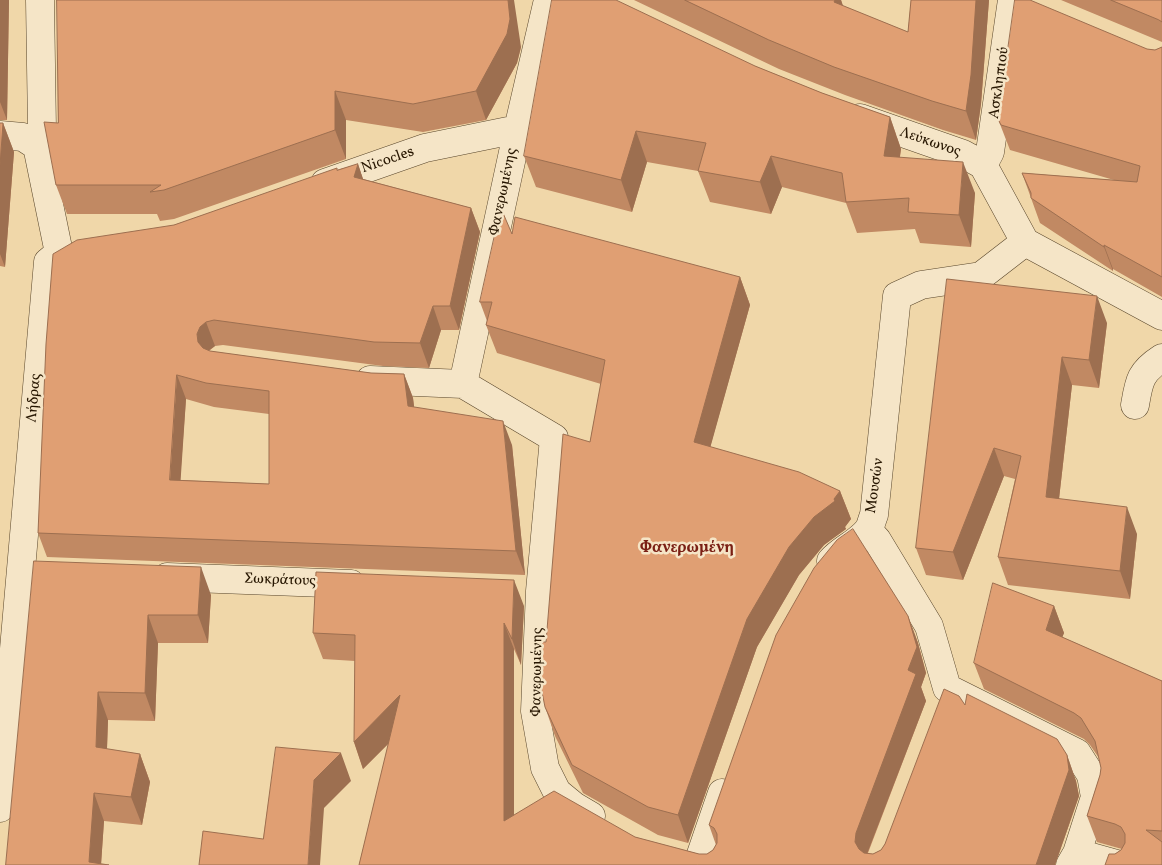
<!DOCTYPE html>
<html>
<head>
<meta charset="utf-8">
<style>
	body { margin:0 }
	canvas { display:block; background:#f0d7a9 }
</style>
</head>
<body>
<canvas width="1162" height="865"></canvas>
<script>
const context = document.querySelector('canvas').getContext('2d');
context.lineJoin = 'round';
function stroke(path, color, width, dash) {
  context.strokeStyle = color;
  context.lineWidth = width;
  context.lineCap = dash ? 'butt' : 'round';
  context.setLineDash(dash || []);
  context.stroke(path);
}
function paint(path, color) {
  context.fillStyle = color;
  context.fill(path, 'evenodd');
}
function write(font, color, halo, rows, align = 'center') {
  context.font = font + ' Vollkorn,serif';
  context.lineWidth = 5;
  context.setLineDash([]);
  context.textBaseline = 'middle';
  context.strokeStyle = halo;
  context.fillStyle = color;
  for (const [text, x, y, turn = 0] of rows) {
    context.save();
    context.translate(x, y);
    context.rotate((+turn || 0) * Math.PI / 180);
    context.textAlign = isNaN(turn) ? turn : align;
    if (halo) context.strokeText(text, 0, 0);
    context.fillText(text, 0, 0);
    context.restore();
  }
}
const minor = new Path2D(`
	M 860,118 L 963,154 L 983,165 L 1025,242 L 1162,316
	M 0,135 L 23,137 L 37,146 L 59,253
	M 32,142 L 42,129 L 40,0
	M 983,165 L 990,152 L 1012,0
	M 325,183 L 425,148 L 518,129
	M 370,380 L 463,384 L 554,438 L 540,591 L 535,711 L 545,768 L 557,792 L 574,806 L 591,816
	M 463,384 L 518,129 L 548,0
	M 1135,405 C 1139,381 1140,372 1162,358
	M 868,530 L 877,540 L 929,626 L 947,688 L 1077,753 L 1091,775 L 1095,797 L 1077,853 L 1070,865
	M 831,561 C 841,549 858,543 868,530 C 871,526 872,519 874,515 L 897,296 L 921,285 L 981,276 L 1025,242
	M 167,577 L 351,584
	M 0,808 L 48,262 L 59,253
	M 1077,853 L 1120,865
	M 699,860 L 722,793`);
stroke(minor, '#59462b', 29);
stroke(minor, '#f5e5c7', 28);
paint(new Path2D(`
	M 0,0 L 9,0 L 7,120 L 0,120 Z
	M 634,0 L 841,0 L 843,6 L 908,32 L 911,0 L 989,0 L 981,104 L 976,140 L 943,130 L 845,95 L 779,69 Z
	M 1061,0 L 1162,0 L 1162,42 Z
	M 521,47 L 517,63 L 486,120 L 423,132 L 346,120 L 346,159 L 174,219 L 160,221 L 157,214 L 67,214 L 56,185 L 58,123 Z
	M 1162,47 L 1162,297 L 1113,269 L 1113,271 L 1040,223 L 1022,173 L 1114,180 L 1010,150 L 998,119 L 1147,49 L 1155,50 Z
	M 755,66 L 822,93 L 890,117 L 901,149 L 900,157 L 975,193 L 971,247 L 920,243 L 915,229 L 857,233 L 846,203 L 782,187 L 771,214 L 710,202 L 698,171 L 647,162 L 632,212 L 536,187 L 524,156 Z
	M 0,123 L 3,123 L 14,152 L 5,267 L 0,266 Z
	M 358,164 L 363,179 L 471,208 L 480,232 L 459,330 L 441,330 L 429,368 L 383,366 L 223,345 L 215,346 L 209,351 L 371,373 L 404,374 L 413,398 L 414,407 L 512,445 L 525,575 L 47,557 L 38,533 L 174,225 L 337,170 ZM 186,399 L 214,407 L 269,414 L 269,484 L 180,480 Z
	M 512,234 L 740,277 L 750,305 L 710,447 L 840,491 L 851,519 L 845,527 L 846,529 L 824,545 L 799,575 L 757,647 L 688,843 L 658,835 L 583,793 L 555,736 L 545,707 L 546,642 L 590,442 L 601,384 L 497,353 L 486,325 L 487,321 L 480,302 Z
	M 947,279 L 1107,323 L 1099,388 L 1072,385 L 1059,499 L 1137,534 L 1130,599 L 1008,585 L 998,557 L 1015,479 L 1004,476 L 963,580 L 926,575 L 916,548 Z
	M 34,561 L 211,595 L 208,643 L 158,643 L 155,721 L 108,720 L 107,749 L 140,754 L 150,782 L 142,825 L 104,821 L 101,864 L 6,865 Z
	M 524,606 L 521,665 L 514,649 L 514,815 L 635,837 L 699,854 L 707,854 L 713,850 L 716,845 L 709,825 L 908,616 L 918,643 L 926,673 L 921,687 L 926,701 L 868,853 L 873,854 L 881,850 L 885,844 L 965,705 L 1067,755 L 1076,781 L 1079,796 L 1055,865 L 359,865 L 389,743 L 363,769 L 354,742 L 355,661 L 323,659 L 313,633 Z
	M 1054,606 L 1064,633 L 1062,637 L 1162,681 L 1162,865 L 1115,854 L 1122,849 L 1097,842 L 1087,816 L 1100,775 L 1101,768 L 1099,758 L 1090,745 L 1084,739 L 984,689 L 974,663 Z`), '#c18963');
paint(new Path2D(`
	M 0,0 L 9,0 L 7,120 L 0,102 Z
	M 508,0 L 514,0 L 521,47 L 517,63 L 486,120 L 476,91 Z
	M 835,0 L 841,0 L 848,21 L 834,2 Z
	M 976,0 L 989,0 L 981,104 L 976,140 L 966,111 Z
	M 335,91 L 346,120 L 346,159 L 335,130 Z
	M 890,117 L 901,149 L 895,187 L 884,156 Z
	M 3,123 L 14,152 L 5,267 L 0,254 L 0,166 Z
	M 636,131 L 647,162 L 632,212 L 621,180 Z
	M 771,156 L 782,187 L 771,214 L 760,182 Z
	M 963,162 L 975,193 L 971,247 L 959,215 Z
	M 358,164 L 366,188 L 354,177 Z
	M 471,208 L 480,232 L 459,330 L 450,306 Z
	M 1104,245 L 1113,269 L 1113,271 L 1104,247 Z
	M 740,277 L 750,305 L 704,470 L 694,442 Z
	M 1097,296 L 1107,323 L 1099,388 L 1089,360 Z
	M 433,306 L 441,330 L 429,368 L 420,343 Z
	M 206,322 L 215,346 L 208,351 L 206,358 L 198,342 L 197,334 L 200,327 Z
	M 1062,357 L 1072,385 L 1056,525 L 1046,497 Z
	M 404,374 L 413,398 L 417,430 L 408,406 Z
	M 177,375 L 186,399 L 179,504 L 170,480 Z
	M 503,421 L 512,445 L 525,575 L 516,551 Z
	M 994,448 L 1004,476 L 963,580 L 953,552 Z
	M 840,491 L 851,519 L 845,527 L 846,529 L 824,545 L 799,575 L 757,647 L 688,843 L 678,815 L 747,619 L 789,547 L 814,517 L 834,499 Z
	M 1127,507 L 1137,534 L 1130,599 L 1120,571 Z
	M 201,567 L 211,595 L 208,643 L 198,615 Z
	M 514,580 L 524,606 L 521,665 L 512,639 Z
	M 1054,606 L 1064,633 L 1055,656 L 1046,630 Z
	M 148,615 L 158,643 L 155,721 L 145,693 Z
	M 908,616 L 918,643 L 926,673 L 921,687 L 926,701 L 865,859 L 865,865 L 855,842 L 856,833 L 908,670 Z
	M 504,623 L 514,649 L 514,847 L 504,821 Z
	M 98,692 L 108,720 L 106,775 L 96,747 Z
	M 400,695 L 410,722 L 363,769 L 354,742 Z
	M 341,753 L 351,781 L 324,808 L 320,865 L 308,865 L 314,780 Z
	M 140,754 L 150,782 L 142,825 L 131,797 Z
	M 1067,755 L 1076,781 L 1079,796 L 1055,865 L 1036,865 Z
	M 94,793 L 104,821 L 101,865 L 89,862 Z`), '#9d6f50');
const building = new Path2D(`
	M 57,0 L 508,0 L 510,19 L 507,34 L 476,91 L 413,104 L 335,91 L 335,130 L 164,190 L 150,192 L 161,185 L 56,185 L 44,122 L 58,123 Z
	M 552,0 L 616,0 L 755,66 L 822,93 L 890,117 L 884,156 L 963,162 L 959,215 L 908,212 L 909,198 L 846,202 L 842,173 L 771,156 L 760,182 L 698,171 L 706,143 L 636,131 L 621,180 L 524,156 Z
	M 685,0 L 835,0 L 834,2 L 908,32 L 911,0 L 976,0 L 971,75 L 966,111 L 932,101 L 834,67 L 769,40 Z
	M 1015,0 L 1030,0 L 1147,49 L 1155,50 L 1162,47 L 1162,277 L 1104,245 L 1104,247 L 1031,198 L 1031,193 L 1022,173 L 1137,182 L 1140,166 L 1001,125 L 998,119 Z
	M 1111,0 L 1162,0 L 1162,22 L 1159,20 Z
	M 0,123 L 3,123 L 0,166 Z
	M 358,164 L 354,177 L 471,208 L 450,306 L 433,306 L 420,343 L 374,342 L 214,320 L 206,322 L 200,327 L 197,334 L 198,342 L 203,348 L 210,351 L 371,373 L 404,374 L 408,406 L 503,421 L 516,551 L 38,533 L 46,344 L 53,254 L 77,240 L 174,225 L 337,168 L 337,170 ZM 177,375 L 206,383 L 269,391 L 269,484 L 170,480 Z
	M 500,212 L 503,213 L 512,234 L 515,217 L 740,277 L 694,442 L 799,472 L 840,491 L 834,499 L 835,501 L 814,517 L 789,547 L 747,619 L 678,815 L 648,807 L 572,765 L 545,707 L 540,682 L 542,642 L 546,642 L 563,434 L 590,442 L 605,360 L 486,325 L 492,302 L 480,302 Z
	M 947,279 L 1097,296 L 1089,360 L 1062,357 L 1046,497 L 1127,507 L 1120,571 L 998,557 L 1021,456 L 994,448 L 953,552 L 916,548 Z
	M 853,529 L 908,616 L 917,647 L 908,670 L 916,674 L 856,833 L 855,842 L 859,849 L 864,853 L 873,854 L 881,850 L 885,844 L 944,689 L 959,696 L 965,705 L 967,694 L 1057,739 L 1067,755 L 1069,770 L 1036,865 L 359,865 L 400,695 L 354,742 L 355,635 L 313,633 L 316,572 L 514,580 L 512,639 L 504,623 L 504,821 L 554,791 L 635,837 L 699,854 L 707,854 L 713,850 L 717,843 L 717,834 L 714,828 L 709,825 L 776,635 L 814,568 L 837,540 Z
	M 34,561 L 201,567 L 198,615 L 148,615 L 145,693 L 98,692 L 96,747 L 140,754 L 131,797 L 94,793 L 89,862 L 109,865 L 6,865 Z
	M 993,583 L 1054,606 L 1046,630 L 1162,681 L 1162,831 L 1146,830 L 1162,842 L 1162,865 L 1105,865 L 1109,854 L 1115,854 L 1121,850 L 1125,843 L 1125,834 L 1121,827 L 1115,824 L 1087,816 L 1100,775 L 1101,768 L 1095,741 L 1081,718 L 1074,713 L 974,663 Z
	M 276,747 L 341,753 L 314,780 L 308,865 L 199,865 L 203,831 L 263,839 Z`);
paint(building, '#e09f73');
stroke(building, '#9d6f50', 1);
write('15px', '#271601', '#f5e5c7', [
	["Ασκληπιού",1000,83,-82],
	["Λεύκωνος",930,143,19],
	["Nicocles",388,161,-19],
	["Φανερωμένης",504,192,-78],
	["Λήδρας",35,398,-85],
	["Μουσών",876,486,-82],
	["Σωκράτους",280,581,2],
	["Φανερωμένης",538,672,-89]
]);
write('bold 16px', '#7a1f14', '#f5e5c7', [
	["Φανερωμένη",687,549]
]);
</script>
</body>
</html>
